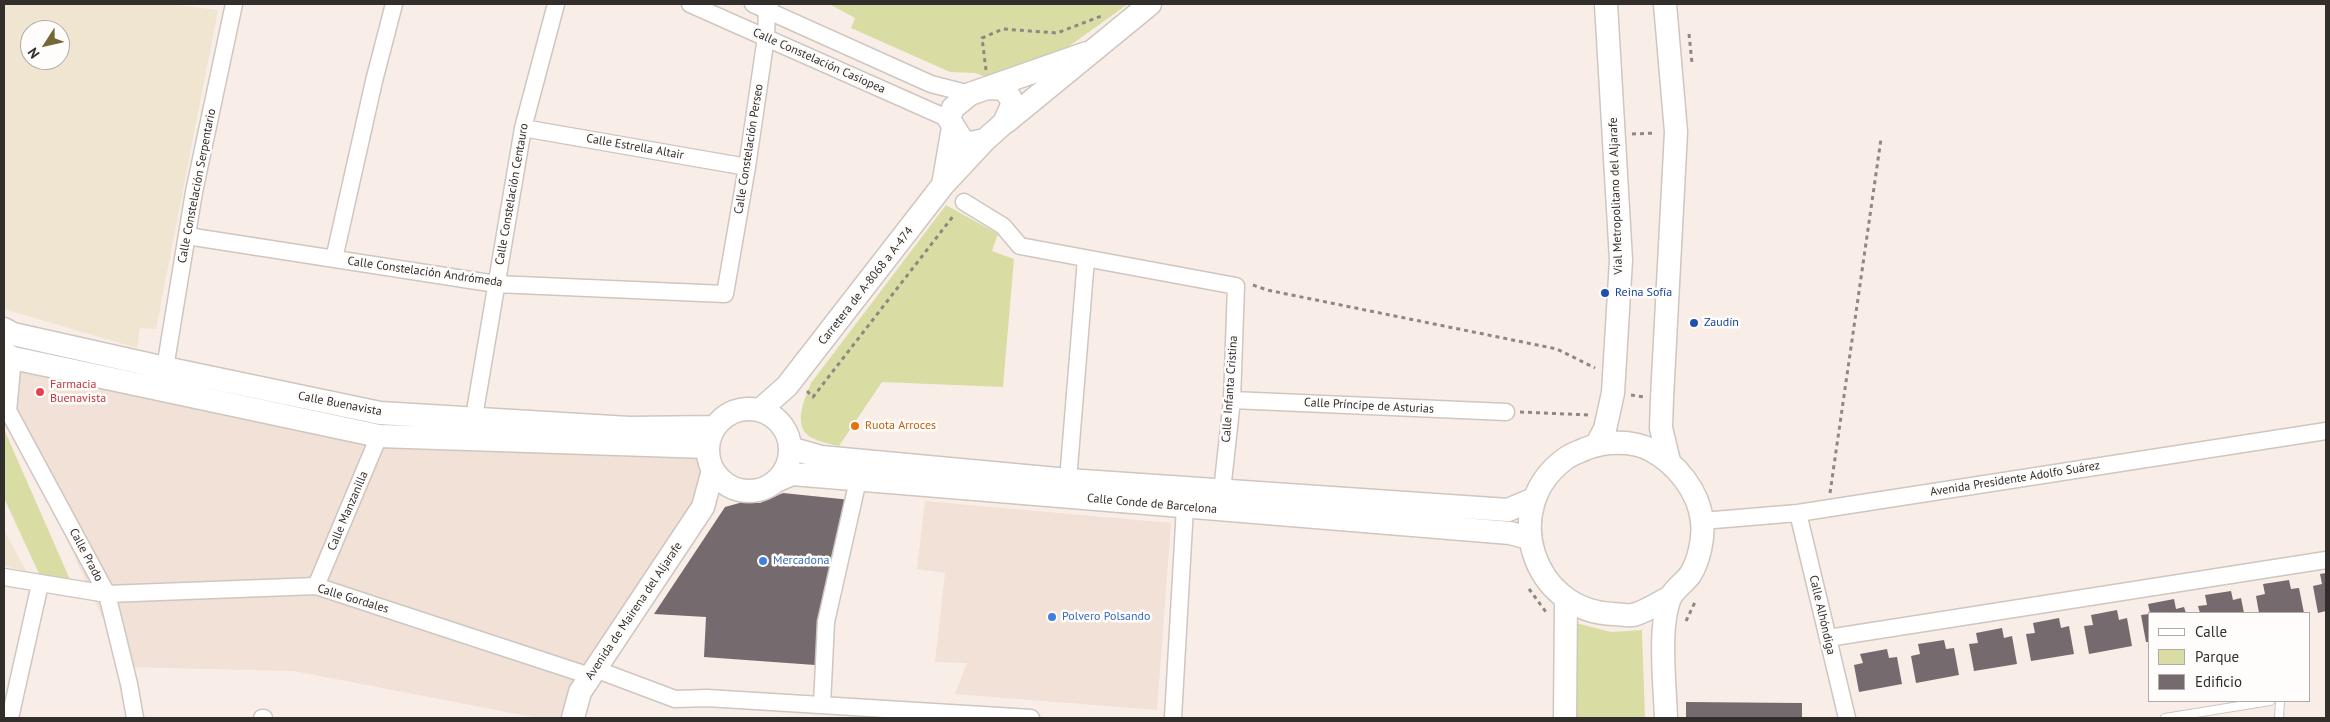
<!DOCTYPE html>
<html>
<head>
<meta charset="utf-8">
<style>
	body { margin:0 }
	#map { position:relative; width:2330px; height:722px; overflow:hidden; background:#f8eee7; font-family:"PT Sans",sans-serif }
	canvas { display:block }
	.frame { position:absolute; inset:0; border:5px solid #322e2c; pointer-events:none }
	.legend { position:absolute; left:2148px; top:612px; width:162px; height:90px; box-sizing:border-box; background:#fffdfc; border:1px solid #adaaa9; margin:0; padding:6px 9px; list-style:none; font-size:15px; color:#322e2c }
	.legend li { display:flex; align-items:center; gap:10px; height:25px }
	.legend b { width:25px; border:1px solid #adaaa9 }
	.north { position:absolute; left:20px; top:20px; width:50px; height:50px; box-sizing:border-box; background:#fffdfc; border:1px solid #adaaa9; border-radius:50%; rotate:235deg; font-size:14px; font-weight:700; line-height:20px; text-align:center; color:#322e2c }
	.north::after { content:''; display:block; margin:auto; width:18px; height:22px; background:#776735; clip-path:polygon(50% 0,100% 100%,50% 72%,0 100%) }
</style>
</head>
<body>
<div id="map">
<canvas width="2330" height="722"></canvas>
<div class="frame"></div>
<ul class="legend">
<li><b style="height:6px;background:#fff"></b>Calle</li>
<li><b style="height:14px;background:#d9dda4"></b>Parque</li>
<li><b style="height:14px;background:#756a6d"></b>Edificio</li>
</ul>
<div class="north">N</div>
</div>
<script>
const context = document.querySelector('canvas').getContext('2d');
context.lineJoin = 'round';
function paint(path, color) {
  context.fillStyle = color;
  context.fill(path, 'evenodd');
}
function stroke(path, color, width, dash) {
  context.strokeStyle = color;
  context.lineWidth = width;
  context.lineCap = dash ? 'butt' : 'round';
  context.setLineDash(dash || []);
  context.stroke(path);
}
function write(font, color, halo, rows, align = 'center') {
  context.font = font + ' "PT Sans",sans-serif';
  context.lineWidth = 5;
  context.setLineDash([]);
  context.textBaseline = 'middle';
  context.strokeStyle = halo;
  context.fillStyle = color;
  for (const [text, x, y, turn = 0] of rows) {
    context.save();
    context.translate(x, y);
    context.rotate((+turn || 0) * Math.PI / 180);
    context.textAlign = isNaN(turn) ? turn : align;
    if (halo) context.strokeText(text, 0, 0);
    context.fillText(text, 0, 0);
    context.restore();
  }
}
paint(new Path2D(`
	M 13,358 L 379,436 L 707,447 L 713,470 L 573,718 L 538,718 L 294,671 L 125,667 L 8,411 Z
	M 925,501 L 1171,523 L 1157,710 L 955,694 L 967,663 L 935,662 L 945,573 L 917,569 Z`), '#f1e1d6');
paint(new Path2D(`
	M 4,4 L 169,4 L 218,10 L 156,329 L 140,328 L 137,348 L 4,309 ZM 30,30 L 60,30 L 60,60 L 30,60 Z
	M 4,530 L 26,571 L 4,566 Z`), '#f0e5d0');
paint(new Path2D(`
	M 829,4 L 1128,4 L 1012,87 L 975,73 L 950,72 L 851,28 L 855,18 Z
	M 946,205 L 998,234 L 992,251 L 1014,259 L 1003,387 L 882,382 L 839,446 C 830,444 820,442 812,438 C 791,427 805,398 811,383 Z
	M 4,429 L 71,582 L 41,578 L 4,498 Z
	M 1576,623 L 1611,632 L 1642,630 L 1645,718 L 1577,718 Z`), '#d9dda4');
paint(new Path2D(`
	M 783,493 L 851,500 L 820,624 L 815,665 L 704,657 L 706,617 L 654,614 L 725,507 L 743,502 L 760,503 Z
	M 2326,573 L 2326,611 L 2318,613 L 2313,586 L 2322,584 L 2320,574 Z
	M 2289,580 L 2291,589 L 2299,588 L 2304,613 L 2259,613 L 2256,596 L 2265,594 L 2263,584 Z
	M 2231,591 L 2233,600 L 2241,598 L 2244,613 L 2200,613 L 2198,606 L 2207,605 L 2205,595 Z
	M 2174,599 L 2176,609 L 2184,607 L 2186,613 L 2150,613 L 2148,604 Z
	M 2117,610 L 2119,620 L 2127,618 L 2132,646 L 2089,654 L 2084,626 L 2093,625 L 2091,615 Z
	M 2149,614 L 2149,642 L 2146,642 L 2141,615 Z
	M 2059,618 L 2061,628 L 2069,626 L 2074,654 L 2031,661 L 2026,634 L 2035,633 L 2033,623 Z
	M 2002,628 L 2004,638 L 2012,636 L 2017,664 L 1974,671 L 1969,644 L 1978,643 L 1976,633 Z
	M 1944,640 L 1946,649 L 1954,648 L 1959,675 L 1916,683 L 1911,656 L 1920,654 L 1918,644 Z
	M 1887,649 L 1889,658 L 1897,657 L 1902,684 L 1859,692 L 1854,665 L 1863,663 L 1860,654 Z
	M 1686,702 L 1802,703 L 1802,718 L 1686,718 Z`), '#756a6d');
const lane = new Path2D(`
	M 2165,718 L 2270,701
	M 2279,718 L 2280,701`);
const street = new Path2D(`
	M 690,4 L 949,119
	M 753,4 L 931,84 L 970,94
	M 523,128 L 747,167
	M 964,202 L 1003,226 L 1020,246 L 1236,286 L 1232,400 L 1222,491
	M 187,236 L 496,284 L 725,294 L 747,167 L 766,37 L 767,10 L 770,4
	M 334,259 L 374,81 L 394,4
	M 165,368 L 194,192 L 234,4
	M 1232,400 L 1506,412
	M 4,403 L 107,594 L 129,684 L 135,718
	M 8,411 L 13,358
	M 474,417 L 523,128 L 556,4
	M 1068,480 L 1086,259
	M 1798,513 L 1847,718
	M 1702,521 L 1798,513 L 2326,431
	M 4,577 L 107,594 L 316,586 L 590,676
	M 316,586 L 379,436
	M 1828,638 L 2326,560
	M 595,669 L 675,699 L 707,698 L 1031,718
	M 822,705 L 826,622 L 858,480
	M 10,718 L 40,584
	M 262,718 L 264,718
	M 1173,718 L 1185,507`);
const secondary = new Path2D(`
	M 1665,4 L 1676,132 L 1662,398 L 1661,428 L 1669,461
	M 1006,122 L 1150,4
	M 985,140 L 970,143 L 962,140 L 949,119 L 953,108 L 970,94 L 1087,53
	M 943,185 L 953,127
	M 4,329 L 13,334 L 165,368 L 380,413 L 629,428 L 714,427
	M 4,353 L 13,358 L 379,436 L 707,447
	M708 450a41 41 0 1 1 82 0a41 41 0 1 1-82 0Z
	M 760,410 L 787,386 L 943,185 L 985,140 L 1004,123 L 1013,103 L 1005,89 L 988,88
	M 1597,444 L 1605,429 L 1613,393 L 1621,260 L 1606,4
	M 790,448 L 821,457 L 1068,480 L 1508,510 L 1534,499
	M 776,481 L 792,474 L 1510,533 L 1529,538
	M 573,718 L 580,692 L 703,507 L 713,470
	M 1565,718 L 1566,600
	M 1666,718 C 1665,686 1658,627 1670,598 C 1674,589 1684,583 1690,575 C 1699,561 1704,538 1702,521 C 1699,492 1677,464 1651,450 C 1632,440 1605,441 1585,449 C 1579,452 1571,454 1565,459 C 1499,507 1532,612 1614,614 C 1620,614 1627,616 1633,615 C 1645,612 1659,603 1670,597`);
stroke(lane, '#cfc6bf', 10);
stroke(street, '#cfc6bf', 19);
stroke(secondary, '#cfc6bf', 25);
stroke(new Path2D(`
	M 1689,34 L 1692,63
	M 986,70 L 982,38 L 1003,29 L 1057,33 L 1104,15
	M 1632,134 L 1656,133
	M 1253,285 L 1267,290 L 1557,349 L 1595,368
	M 807,391 L 813,397 L 954,215
	M 1631,395 L 1644,397
	M 1520,412 L 1589,415
	M 1830,493 L 1881,139
	M 1529,589 L 1546,612
	M 1686,621 L 1696,600`), '#8e8782', 3, [4, 4]);
stroke(lane, '#fff', 8);
stroke(street, '#fff', 16);
stroke(secondary, '#fff', 22);
for (const [x, y, r, color] of [
	[1605,293,5,"#1a4fb4"],
	[1694,323,5,"#1a4fb4"],
	[40,392,5,"#e0444e"],
	[855,426,5,"#e8710a"],
	[763,561,5,"#3f7fe0"],
	[1052,617,5,"#3f7fe0"]
]) {
  const dot = new Path2D();
  dot.arc(x, y, r, 0, 2 * Math.PI);
  context.fillStyle = color;
  context.fill(dot);
  stroke(dot, '#fffdfc', 2);
}
write('12px', '#322e2c', '#fffdfc', [
	["Calle Constelación Casiopea",819,61,24],
	["Calle Estrella Altair",635,147,10],
	["Calle Constelación Perseo",749,149,-81],
	["Calle Constelación Serpentario",197,186,-79],
	["Calle Constelación Centauro",512,194,-80],
	["Vial Metropolitano del Aljarafe",1616,196,-92],
	["Calle Constelación Andrómeda",425,272,8],
	["Carretera de A-8068 a A-474",866,286,-52],
	["Calle Infanta Cristina",1230,389,-86],
	["Calle Buenavista",340,404,11],
	["Calle Príncipe de Asturias",1369,406,3],
	["Avenida Presidente Adolfo Suárez",2015,479,-9],
	["Calle Conde de Barcelona",1152,504,5],
	["Calle Manzanilla",348,511,-67],
	["Calle Prado",86,555,62],
	["Calle Gordales",353,599,17],
	["Avenida de Mairena del Aljarafe",634,611,-56],
	["Calle Alhóndiga",1822,615,77]
]);
write('12px', '#164399', '#fffdfc', [
	["Reina Sofía",1615,293],
	["Zaudín",1704,323]
], 'left');
write('12px', '#be3a42', '#fffdfc', [
	["Farmacia",50,385],
	["Buenavista",50,399]
], 'left');
write('12px', '#c56008', '#fffdfc', [
	["Ruota Arroces",865,426]
], 'left');
write('12px', '#366cbe', '#fffdfc', [
	["Mercadona",773,561],
	["Polvero Polsando",1062,617]
], 'left');
</script>
</body>
</html>
